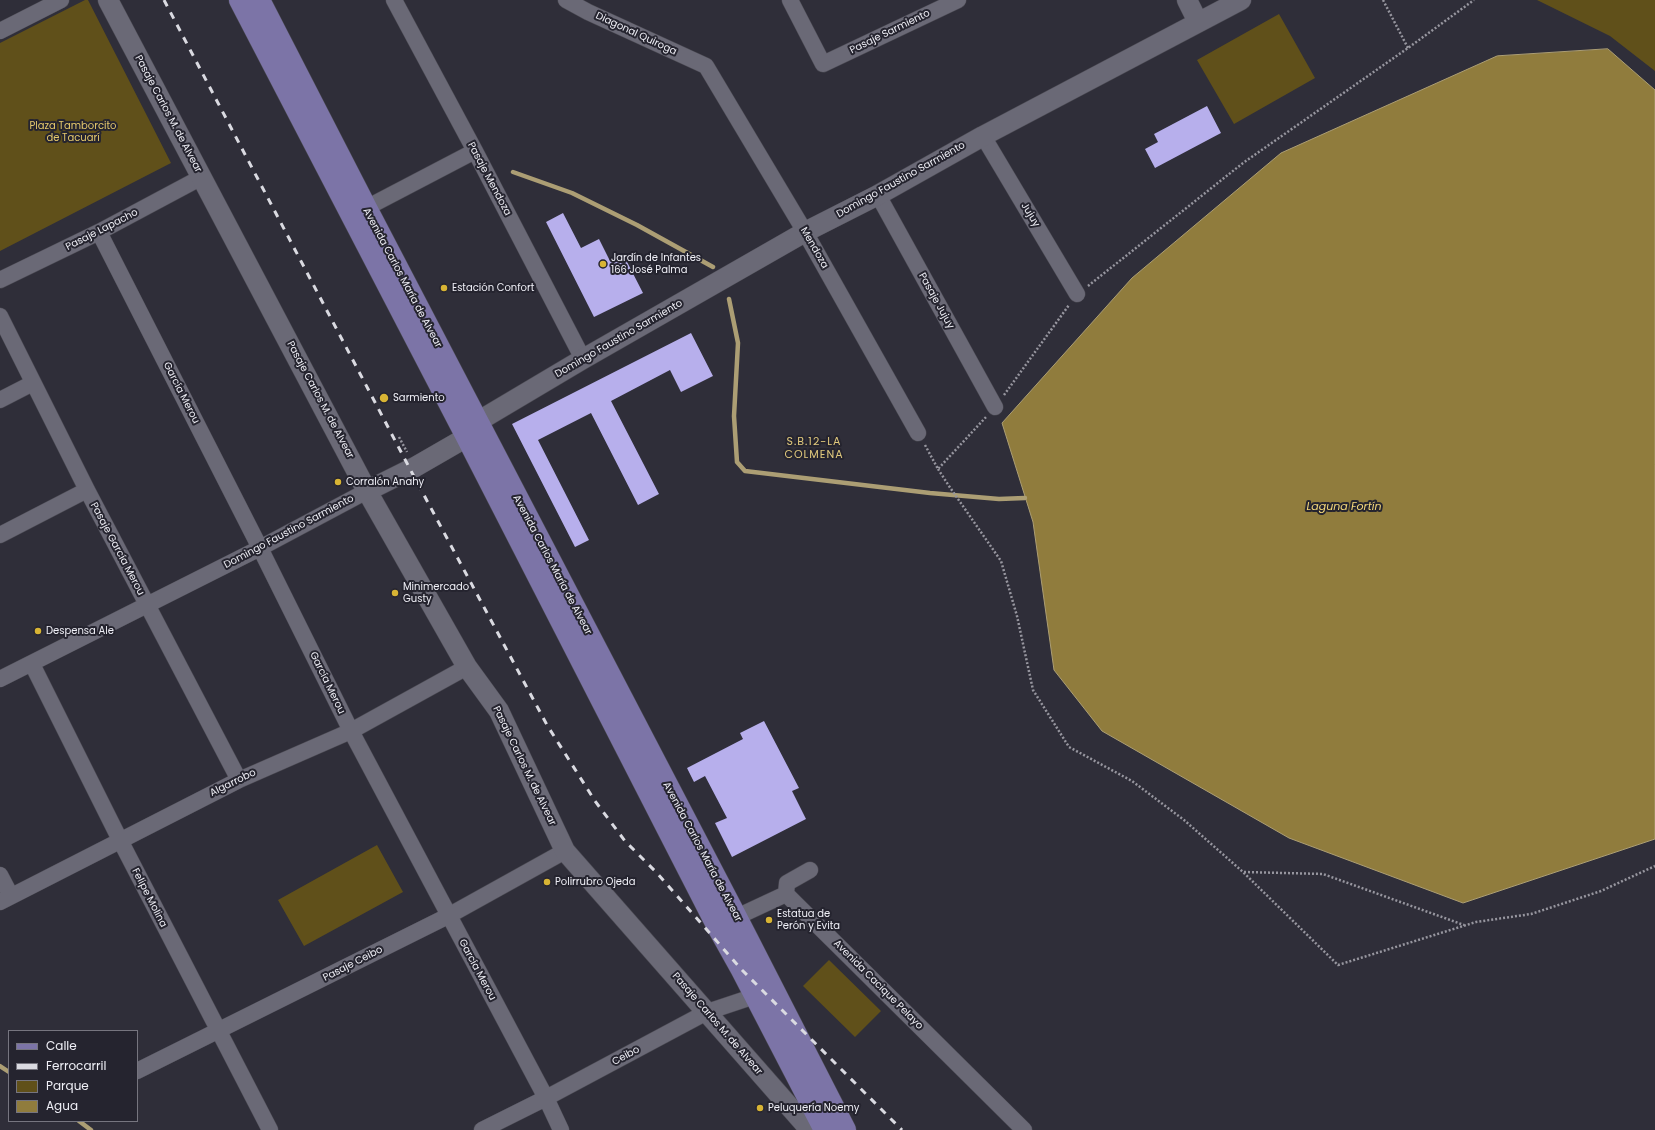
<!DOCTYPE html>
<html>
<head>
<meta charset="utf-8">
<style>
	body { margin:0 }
	#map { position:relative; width:1655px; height:1130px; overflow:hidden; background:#2f2e39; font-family:Poppins,sans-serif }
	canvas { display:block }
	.legend { position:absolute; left:8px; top:1030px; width:130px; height:92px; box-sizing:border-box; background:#25242f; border:1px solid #76757f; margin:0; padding:5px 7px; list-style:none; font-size:12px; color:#efeff6 }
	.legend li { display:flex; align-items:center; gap:8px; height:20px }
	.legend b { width:20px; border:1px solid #76757f }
</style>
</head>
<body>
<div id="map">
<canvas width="1655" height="1130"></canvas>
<ul class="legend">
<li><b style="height:5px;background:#7c74a7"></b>Calle</li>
<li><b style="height:5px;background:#dadae1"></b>Ferrocarril</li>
<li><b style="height:11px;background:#60501a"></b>Parque</li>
<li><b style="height:11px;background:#907c3d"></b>Agua</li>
</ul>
</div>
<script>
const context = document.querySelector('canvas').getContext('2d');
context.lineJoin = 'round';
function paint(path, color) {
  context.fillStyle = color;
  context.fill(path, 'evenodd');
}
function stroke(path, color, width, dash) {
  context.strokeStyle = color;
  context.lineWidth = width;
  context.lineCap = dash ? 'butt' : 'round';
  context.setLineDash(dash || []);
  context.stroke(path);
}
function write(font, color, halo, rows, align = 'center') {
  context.font = font + ' Poppins,sans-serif';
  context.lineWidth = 4;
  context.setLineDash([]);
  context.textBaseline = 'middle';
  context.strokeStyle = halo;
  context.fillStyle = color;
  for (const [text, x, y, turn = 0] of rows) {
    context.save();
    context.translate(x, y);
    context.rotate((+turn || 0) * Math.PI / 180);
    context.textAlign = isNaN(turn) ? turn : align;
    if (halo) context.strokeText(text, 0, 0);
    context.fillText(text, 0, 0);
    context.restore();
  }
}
paint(new Path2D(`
	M 85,0 L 88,0 L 171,163 L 0,251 L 0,43 Z
	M 1537,0 L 1655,0 L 1655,71 L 1610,36 Z
	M 1279,14 L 1315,78 L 1234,124 L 1197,60 Z
	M 377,845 L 403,892 L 304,946 L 278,900 Z
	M 829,960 L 881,1011 L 855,1037 L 803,986 Z`), '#60501a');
const water = new Path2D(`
	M 1608,49 L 1655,90 L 1655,839 L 1463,903 L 1289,838 L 1102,731 L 1054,670 L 1033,522 L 1002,423 L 1132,278 L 1281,153 L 1497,56 Z`);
paint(water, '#907c3d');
stroke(water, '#ac9e74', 1);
stroke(new Path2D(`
	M 513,172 L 572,193 L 637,225 L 713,267
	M 729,299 L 738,343 L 734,416 L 737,462 L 745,471 L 930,493 L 999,499 L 1025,498
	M 0,1066 L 9,1072
	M 79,1121 L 91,1130`), '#ac9e74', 4.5);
paint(new Path2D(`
	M 1207,106 L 1221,133 L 1155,168 L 1145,149 L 1158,142 L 1154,134 Z
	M 563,213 L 581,248 L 599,239 L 610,261 L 623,254 L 643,293 L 594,317 L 546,222 Z
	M 691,333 L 713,376 L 681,392 L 670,370 L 611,401 L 659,494 L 638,505 L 591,413 L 538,440 L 589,540 L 575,547 L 512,424 Z
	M 764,721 L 799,788 L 792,791 L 806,819 L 732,857 L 715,823 L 727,818 L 705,776 L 694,782 L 687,768 L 743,739 L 740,733 Z`), '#b7afec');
const minor = new Path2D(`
	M 394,0 L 475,151 L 583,359
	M 566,0 L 588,12 L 706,66 L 805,232 L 918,433
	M 790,0 L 823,64 L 958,0
	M 0,31 L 61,0
	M 983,136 L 1077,294
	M 878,195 L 995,407
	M 366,208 L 475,151
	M 99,232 L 260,548 L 351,731 L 546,1098 L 561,1130
	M 0,280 L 99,232 L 202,177
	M 0,316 L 87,490 L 239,780
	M 0,400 L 33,383
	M 0,535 L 87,490
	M 32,664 L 120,840 L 270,1130
	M 0,679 L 260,548 L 367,491
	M 0,875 L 11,896
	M 786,894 L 1024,1130
	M 786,894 L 787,883 L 810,870
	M 0,902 L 239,780 L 351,731 L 467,667
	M 726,922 L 786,894
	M 137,1071 L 448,916 L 565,851
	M 482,1130 L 546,1098 L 707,1012 L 755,996 L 761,989`);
const tertiary = new Path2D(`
	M 108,0 L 367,491 L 467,667 L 499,711 L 565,851 L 810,1130
	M 1187,0 L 1198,22
	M 367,491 L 415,467 L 467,437 L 477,422 L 583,359 L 805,232 L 878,195 L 983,136 L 1241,0`);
const primary = new Path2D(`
	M 240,0 L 467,437 L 718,927 L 742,970 L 825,1130
	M 259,0 L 366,208 L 736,917 L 845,1130`);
stroke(minor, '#4b4a53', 17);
stroke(tertiary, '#4b4a53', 21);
stroke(primary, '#4b4a53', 23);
stroke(new Path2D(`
	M 1383,0 L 1408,48
	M 1088,286 L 1243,163 L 1408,48 L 1474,0
	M 1004,395 L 1069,305
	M 399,437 L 407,452
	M 925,445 L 938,469 L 986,417
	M 938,469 L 949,486 L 1001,561 L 1017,616 L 1033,690 L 1069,747 L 1132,781 L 1184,820 L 1243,872 L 1338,965 L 1476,922 L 1531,914 L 1601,891 L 1655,866
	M 1244,872 L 1323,874 L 1464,925`), '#97969f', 2.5, [2, 2]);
stroke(minor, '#6a6976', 16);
stroke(tertiary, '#6a6976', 20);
stroke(primary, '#7c74a7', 22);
stroke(new Path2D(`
	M 164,0 L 410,469 L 547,725 L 595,801 L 625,841 L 657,873 L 742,970 L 902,1130`), '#dadae1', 3, [7, 7]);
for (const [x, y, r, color] of [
	[603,264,4,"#d8b434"],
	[444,288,4,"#d8b434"],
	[384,398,5,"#d8b434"],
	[338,482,4,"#d8b434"],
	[395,593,4,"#d8b434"],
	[38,631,4,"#d8b434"],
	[547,882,4,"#d8b434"],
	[769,920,4,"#d8b434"],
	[760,1108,4,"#d8b434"]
]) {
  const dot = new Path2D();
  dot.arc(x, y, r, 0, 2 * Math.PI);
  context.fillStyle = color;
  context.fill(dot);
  stroke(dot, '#25242f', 1.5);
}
write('10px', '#efeff6', '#25242f', [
	["Pasaje Sarmiento",890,32,-26],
	["Diagonal Quiroga",636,34,25],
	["Pasaje Carlos M. de Alvear",168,114,62],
	["Pasaje Mendoza",489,179,62],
	["Domingo Faustino Sarmiento",901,180,-29],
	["Jujuy",1030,215,59],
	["Pasaje Lapacho",102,230,-27],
	["Mendoza",814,248,60],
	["Avenida Carlos María de Alvear",402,278,62],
	["Pasaje Jujuy",936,301,61],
	["Domingo Faustino Sarmiento",619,339,-30],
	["García Merou",181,393,63],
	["Pasaje Carlos M. de Alvear",320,400,62],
	["Domingo Faustino Sarmiento",289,532,-28],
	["Pasaje García Merou",117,549,62],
	["Avenida Carlos María de Alvear",552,565,62],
	["García Merou",327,683,64],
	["Pasaje Carlos M. de Alvear",524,766,64],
	["Algarrobo",233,783,-26],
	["Avenida Carlos María de Alvear",702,852,62],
	["Felipe Molina",149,898,63],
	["Pasaje Ceibo",353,964,-27],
	["García Merou",477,970,62],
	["Avenida Cacique Pelayo",878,985,45],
	["Pasaje Carlos M. de Alvear",717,1024,49],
	["Ceibo",626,1056,-28]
]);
write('10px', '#e4c86c', '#25242f', [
	["Plaza Tamborcito",73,126],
	["de Tacuarí",73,138]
]);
write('10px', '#efeff6', '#25242f', [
	["Jardín de Infantes",611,258],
	["166 José Palma",611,270],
	["Estación Confort",452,288],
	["Sarmiento",393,398],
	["Corralón Anahy",346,482],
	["Minimercado",403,587],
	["Gusty",403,599],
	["Despensa Ale",46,631],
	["Polirrubro Ojeda",555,882],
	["Estatua de",777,914],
	["Perón y Evita",777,926],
	["Peluquería Noemy",768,1108]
], 'left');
context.letterSpacing = '1px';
write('11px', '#e1c97d', '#25242f', [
	["S.B.12-LA",814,442],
	["COLMENA",814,455]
]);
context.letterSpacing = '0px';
write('italic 11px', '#f3d77b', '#25242f', [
	["Laguna Fortín",1344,507]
]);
</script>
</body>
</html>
